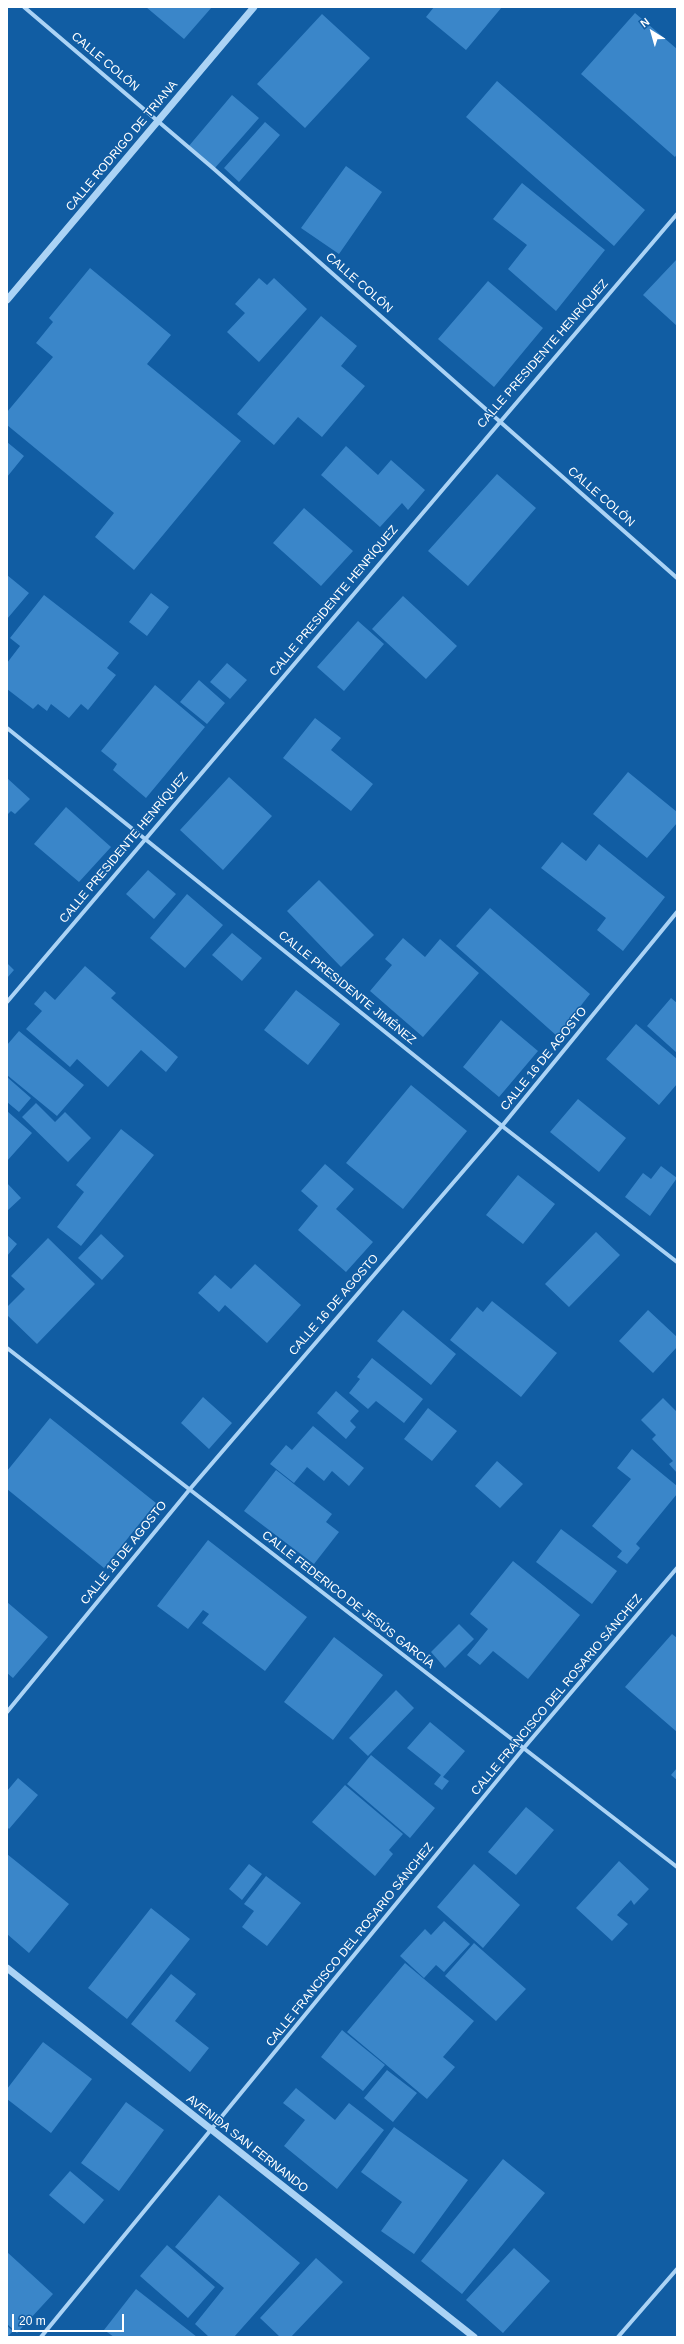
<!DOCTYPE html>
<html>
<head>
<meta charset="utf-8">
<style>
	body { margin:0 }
	#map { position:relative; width:684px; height:2344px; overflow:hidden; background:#115da3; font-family:Arial,sans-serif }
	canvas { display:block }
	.frame { position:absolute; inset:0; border:8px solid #fff; pointer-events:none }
	.north { position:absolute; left:632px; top:12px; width:40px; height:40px; -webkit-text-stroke:3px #115da3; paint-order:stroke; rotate:323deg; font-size:11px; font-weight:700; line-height:16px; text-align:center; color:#fff }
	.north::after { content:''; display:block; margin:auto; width:14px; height:18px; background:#fff; clip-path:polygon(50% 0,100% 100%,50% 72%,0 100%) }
	.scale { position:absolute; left:12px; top:2314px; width:112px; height:18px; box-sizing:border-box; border:2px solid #fff; border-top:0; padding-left:5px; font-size:12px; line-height:14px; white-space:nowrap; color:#fff; -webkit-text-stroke:3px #115da3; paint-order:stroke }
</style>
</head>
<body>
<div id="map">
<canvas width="684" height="2344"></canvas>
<div class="frame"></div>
<div class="north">N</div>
<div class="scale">20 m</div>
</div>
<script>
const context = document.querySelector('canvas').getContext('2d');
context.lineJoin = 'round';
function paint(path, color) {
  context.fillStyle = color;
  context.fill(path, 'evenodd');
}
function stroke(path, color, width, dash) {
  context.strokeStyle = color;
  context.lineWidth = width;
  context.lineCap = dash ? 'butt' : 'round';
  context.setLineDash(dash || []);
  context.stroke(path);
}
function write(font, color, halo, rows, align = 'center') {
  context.font = font + ' Arial,sans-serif';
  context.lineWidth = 3;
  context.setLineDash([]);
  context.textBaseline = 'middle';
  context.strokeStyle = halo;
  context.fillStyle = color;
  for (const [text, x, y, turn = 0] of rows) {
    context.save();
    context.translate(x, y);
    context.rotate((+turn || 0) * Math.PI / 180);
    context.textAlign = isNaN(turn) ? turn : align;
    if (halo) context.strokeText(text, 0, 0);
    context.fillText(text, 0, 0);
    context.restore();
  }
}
paint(new Path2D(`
	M 146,7 L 212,7 L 184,39 Z
	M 434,7 L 502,7 L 466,50 L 426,17 Z
	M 635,13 L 677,49 L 677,154 L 675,157 L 581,74 Z
	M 322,14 L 370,58 L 305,128 L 257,84 Z
	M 497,81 L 645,210 L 614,246 L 466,117 Z
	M 232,95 L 259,118 L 214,169 L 188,147 Z
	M 265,122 L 280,135 L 239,182 L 224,168 Z
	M 346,166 L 382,192 L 339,254 L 301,228 Z
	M 522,183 L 605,250 L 556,311 L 508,269 L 527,245 L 493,219 Z
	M 677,259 L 677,326 L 643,295 Z
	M 90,268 L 171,335 L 147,364 L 241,441 L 134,570 L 95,537 L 114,513 L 7,425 L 7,412 L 53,357 L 36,343 L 53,322 L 49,318 Z
	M 259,278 L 267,285 L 274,278 L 307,309 L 259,362 L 227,332 L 245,313 L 235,304 Z
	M 488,281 L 543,328 L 494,387 L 438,339 Z
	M 321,316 L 357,346 L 341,366 L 365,386 L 322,437 L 298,417 L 274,445 L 237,414 Z
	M 7,442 L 24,456 L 7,477 Z
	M 346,446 L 378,475 L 391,460 L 425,490 L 408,510 L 402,503 L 380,527 L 321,475 Z
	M 497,474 L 536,508 L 468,586 L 428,551 Z
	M 304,508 L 353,551 L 321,586 L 273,543 Z
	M 7,575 L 29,593 L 7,619 Z
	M 151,593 L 169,607 L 147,636 L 129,622 Z
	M 44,595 L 119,653 L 107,668 L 116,675 L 88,710 L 81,704 L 69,718 L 51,704 L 47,711 L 38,704 L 33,709 L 7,689 L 7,663 L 20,646 L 10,638 Z
	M 403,596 L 457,646 L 426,679 L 372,629 Z
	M 358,621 L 384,644 L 344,691 L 317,667 Z
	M 227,663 L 247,680 L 230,699 L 210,682 Z
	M 199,680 L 225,703 L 207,724 L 180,702 Z
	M 155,685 L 205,727 L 146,798 L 113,770 L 117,764 L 101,751 Z
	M 315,718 L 341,738 L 331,750 L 373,784 L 351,811 L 283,758 Z
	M 628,772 L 677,812 L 677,823 L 647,858 L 593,814 Z
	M 229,777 L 272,816 L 223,870 L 180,830 Z
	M 7,778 L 30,799 L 15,814 L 11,811 L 7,815 Z
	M 66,807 L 111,847 L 79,882 L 34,844 Z
	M 562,842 L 586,861 L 599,844 L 665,897 L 623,951 L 597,930 L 606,918 L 541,868 Z
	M 148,870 L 176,894 L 154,919 L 126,894 Z
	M 319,880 L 374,935 L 341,967 L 287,911 Z
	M 187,894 L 223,925 L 185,968 L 150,938 Z
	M 490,908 L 590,994 L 557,1036 L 456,946 Z
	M 232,933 L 262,958 L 242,981 L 212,955 Z
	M 403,938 L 425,957 L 440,939 L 479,973 L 423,1037 L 370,991 L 392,965 L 385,959 Z
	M 7,963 L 14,970 L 7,978 Z
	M 85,966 L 116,993 L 111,998 L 178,1057 L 166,1072 L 141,1050 L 108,1087 L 77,1059 L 70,1067 L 26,1029 L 42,1011 L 34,1004 L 45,991 L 55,1000 Z
	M 296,990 L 340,1024 L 308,1065 L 264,1030 Z
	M 671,998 L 677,1003 L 677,1053 L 647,1026 Z
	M 501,1020 L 538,1051 L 499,1097 L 463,1067 Z
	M 636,1024 L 677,1059 L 677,1084 L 659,1105 L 606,1059 Z
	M 19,1031 L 84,1085 L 57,1116 L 7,1075 L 7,1045 Z
	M 7,1077 L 31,1098 L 19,1112 L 7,1102 Z
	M 411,1085 L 467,1131 L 403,1209 L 346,1163 Z
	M 578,1099 L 626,1138 L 599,1172 L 550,1132 Z
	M 36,1103 L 55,1122 L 65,1112 L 91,1138 L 68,1162 L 22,1117 Z
	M 7,1111 L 32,1133 L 7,1161 Z
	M 121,1129 L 154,1155 L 81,1246 L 57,1227 L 84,1192 L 76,1185 Z
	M 325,1164 L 354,1189 L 336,1209 L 373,1242 L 346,1272 L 298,1230 L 318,1206 L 301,1191 Z
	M 661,1166 L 677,1178 L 650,1216 L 625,1197 L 643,1173 L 651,1179 Z
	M 518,1175 L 555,1204 L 523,1244 L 486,1215 Z
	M 7,1183 L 21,1198 L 7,1211 Z
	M 596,1232 L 620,1255 L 569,1307 L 545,1284 Z
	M 101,1234 L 124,1256 L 102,1280 L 78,1258 Z
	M 7,1235 L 17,1244 L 7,1256 Z
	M 48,1238 L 95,1284 L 37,1344 L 7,1315 L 7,1307 L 25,1289 L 11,1276 Z
	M 255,1264 L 301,1305 L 267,1343 L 225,1305 L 219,1312 L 198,1293 L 215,1275 L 231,1289 Z
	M 492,1301 L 557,1353 L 521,1397 L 450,1340 L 477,1307 L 483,1312 Z
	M 403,1310 L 456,1354 L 431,1385 L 377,1341 Z
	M 648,1310 L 677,1337 L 677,1347 L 653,1373 L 619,1341 Z
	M 372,1358 L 423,1399 L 404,1423 L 376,1401 L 368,1409 L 349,1393 L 360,1379 L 357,1377 Z
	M 336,1391 L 359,1411 L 350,1421 L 356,1427 L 346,1439 L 317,1413 Z
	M 203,1397 L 232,1423 L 209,1449 L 181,1423 Z
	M 663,1398 L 677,1412 L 677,1473 L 669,1464 L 673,1461 L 652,1439 L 656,1435 L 641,1420 Z
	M 428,1408 L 457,1431 L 432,1461 L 404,1439 Z
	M 50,1418 L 156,1503 L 104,1568 L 7,1489 L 7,1471 Z
	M 313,1426 L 364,1468 L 349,1486 L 332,1471 L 324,1481 L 307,1467 L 294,1483 L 270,1464 L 286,1445 L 292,1450 Z
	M 632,1449 L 677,1486 L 677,1494 L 636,1544 L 640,1548 L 627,1564 L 617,1557 L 622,1551 L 592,1526 L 631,1479 L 617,1468 Z
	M 497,1461 L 523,1484 L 500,1508 L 475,1486 Z
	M 276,1470 L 332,1514 L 326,1522 L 339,1532 L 314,1564 L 244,1511 Z
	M 561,1529 L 617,1571 L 592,1604 L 536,1562 Z
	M 208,1540 L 307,1617 L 265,1671 L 202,1623 L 209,1614 L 203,1610 L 188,1629 L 157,1606 Z
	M 513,1561 L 580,1615 L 528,1679 L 493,1651 L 480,1665 L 467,1655 L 488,1629 L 470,1614 Z
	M 7,1602 L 48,1637 L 13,1678 L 7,1673 Z
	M 459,1624 L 474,1639 L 445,1668 L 431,1652 Z
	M 672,1634 L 677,1638 L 677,1732 L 625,1687 Z
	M 334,1637 L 383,1675 L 333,1740 L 284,1702 Z
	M 396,1690 L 414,1708 L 368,1756 L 349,1738 Z
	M 430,1722 L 465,1751 L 443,1777 L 449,1781 L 442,1790 L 434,1784 L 441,1775 L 407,1748 Z
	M 371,1755 L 435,1808 L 410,1838 L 347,1784 Z
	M 677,1768 L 677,1780 L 671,1775 Z
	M 18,1778 L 38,1795 L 9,1829 L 7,1827 L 7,1791 Z
	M 345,1785 L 403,1834 L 389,1850 L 393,1854 L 375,1876 L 312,1822 Z
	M 526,1807 L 554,1830 L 516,1875 L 488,1852 Z
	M 7,1854 L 69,1904 L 29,1953 L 7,1934 Z
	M 619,1861 L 649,1889 L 634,1905 L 631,1900 L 617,1915 L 628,1924 L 612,1941 L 576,1908 Z
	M 249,1864 L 262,1874 L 242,1900 L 229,1889 Z
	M 474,1864 L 520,1905 L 483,1948 L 437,1907 Z
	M 266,1876 L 301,1903 L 267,1946 L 242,1927 L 254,1911 L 244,1904 Z
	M 151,1908 L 190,1939 L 127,2019 L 88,1988 Z
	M 444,1921 L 470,1944 L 444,1972 L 436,1965 L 424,1978 L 400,1956 L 425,1929 L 431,1935 Z
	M 474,1943 L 526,1989 L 496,2021 L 445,1976 Z
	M 405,1963 L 474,2021 L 443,2057 L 455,2067 L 427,2099 L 347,2032 Z
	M 171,1974 L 196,1994 L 175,2021 L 209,2048 L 190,2072 L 131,2024 Z
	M 342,2030 L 385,2065 L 363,2091 L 321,2057 Z
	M 43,2042 L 92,2079 L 51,2133 L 7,2099 L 7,2089 Z
	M 387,2070 L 417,2093 L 393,2122 L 364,2098 Z
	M 296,2088 L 335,2120 L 349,2103 L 384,2130 L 337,2189 L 284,2146 L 305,2120 L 283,2103 Z
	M 126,2102 L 164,2130 L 119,2191 L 81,2163 Z
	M 394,2127 L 468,2180 L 414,2254 L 381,2231 L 402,2202 L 361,2172 Z
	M 503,2159 L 545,2193 L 462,2294 L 421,2261 Z
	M 70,2171 L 104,2200 L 84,2224 L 49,2195 Z
	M 219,2195 L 300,2263 L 234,2337 L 209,2337 L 195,2324 L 224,2288 L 175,2247 Z
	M 167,2245 L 215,2287 L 188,2318 L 140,2276 Z
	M 514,2248 L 550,2281 L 503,2333 L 466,2300 Z
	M 7,2252 L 53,2294 L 17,2333 L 7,2324 Z
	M 316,2258 L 343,2282 L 291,2337 L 280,2337 L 260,2318 Z
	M 136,2289 L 197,2337 L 114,2337 L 104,2330 Z
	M 7,2326 L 13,2331 L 7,2337 Z`), '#3a86c9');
stroke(new Path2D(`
	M 24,7 L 214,169 L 677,578
	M 7,728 L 502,1126 L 677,1262
	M 7,1002 L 677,214
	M 7,1348 L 677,1867
	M 7,1712 L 190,1489 L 502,1126 L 677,912
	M 41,2337 L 523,1749 L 677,1568
	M 618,2337 L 677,2269`), '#abd3f5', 4);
stroke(new Path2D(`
	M 7,300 L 254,7
	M 7,1968 L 474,2337`), '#abd3f5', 7);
write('12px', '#fff', '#115da3', [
	["CALLE COLÓN",105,62,40],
	["CALLE RODRIGO DE TRIANA",122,146,-50],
	["CALLE COLÓN",359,283,41],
	["CALLE PRESIDENTE HENRÍQUEZ",543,354,-49],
	["CALLE COLÓN",601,497,41],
	["CALLE PRESIDENTE HENRÍQUEZ",334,601,-50],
	["CALLE PRESIDENTE HENRÍQUEZ",124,848,-50],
	["CALLE PRESIDENTE JIMÉNEZ",347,988,39],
	["CALLE 16 DE AGOSTO",544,1059,-51],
	["CALLE 16 DE AGOSTO",334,1305,-49],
	["CALLE 16 DE AGOSTO",124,1553,-51],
	["CALLE FEDERICO DE JESÚS GARCÍA",348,1600,38],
	["CALLE FRANCISCO DEL ROSARIO SÁNCHEZ",557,1695,-50],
	["CALLE FRANCISCO DEL ROSARIO SÁNCHEZ",350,1945,-51],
	["AVENIDA SAN FERNANDO",247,2144,38]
]);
</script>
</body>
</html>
